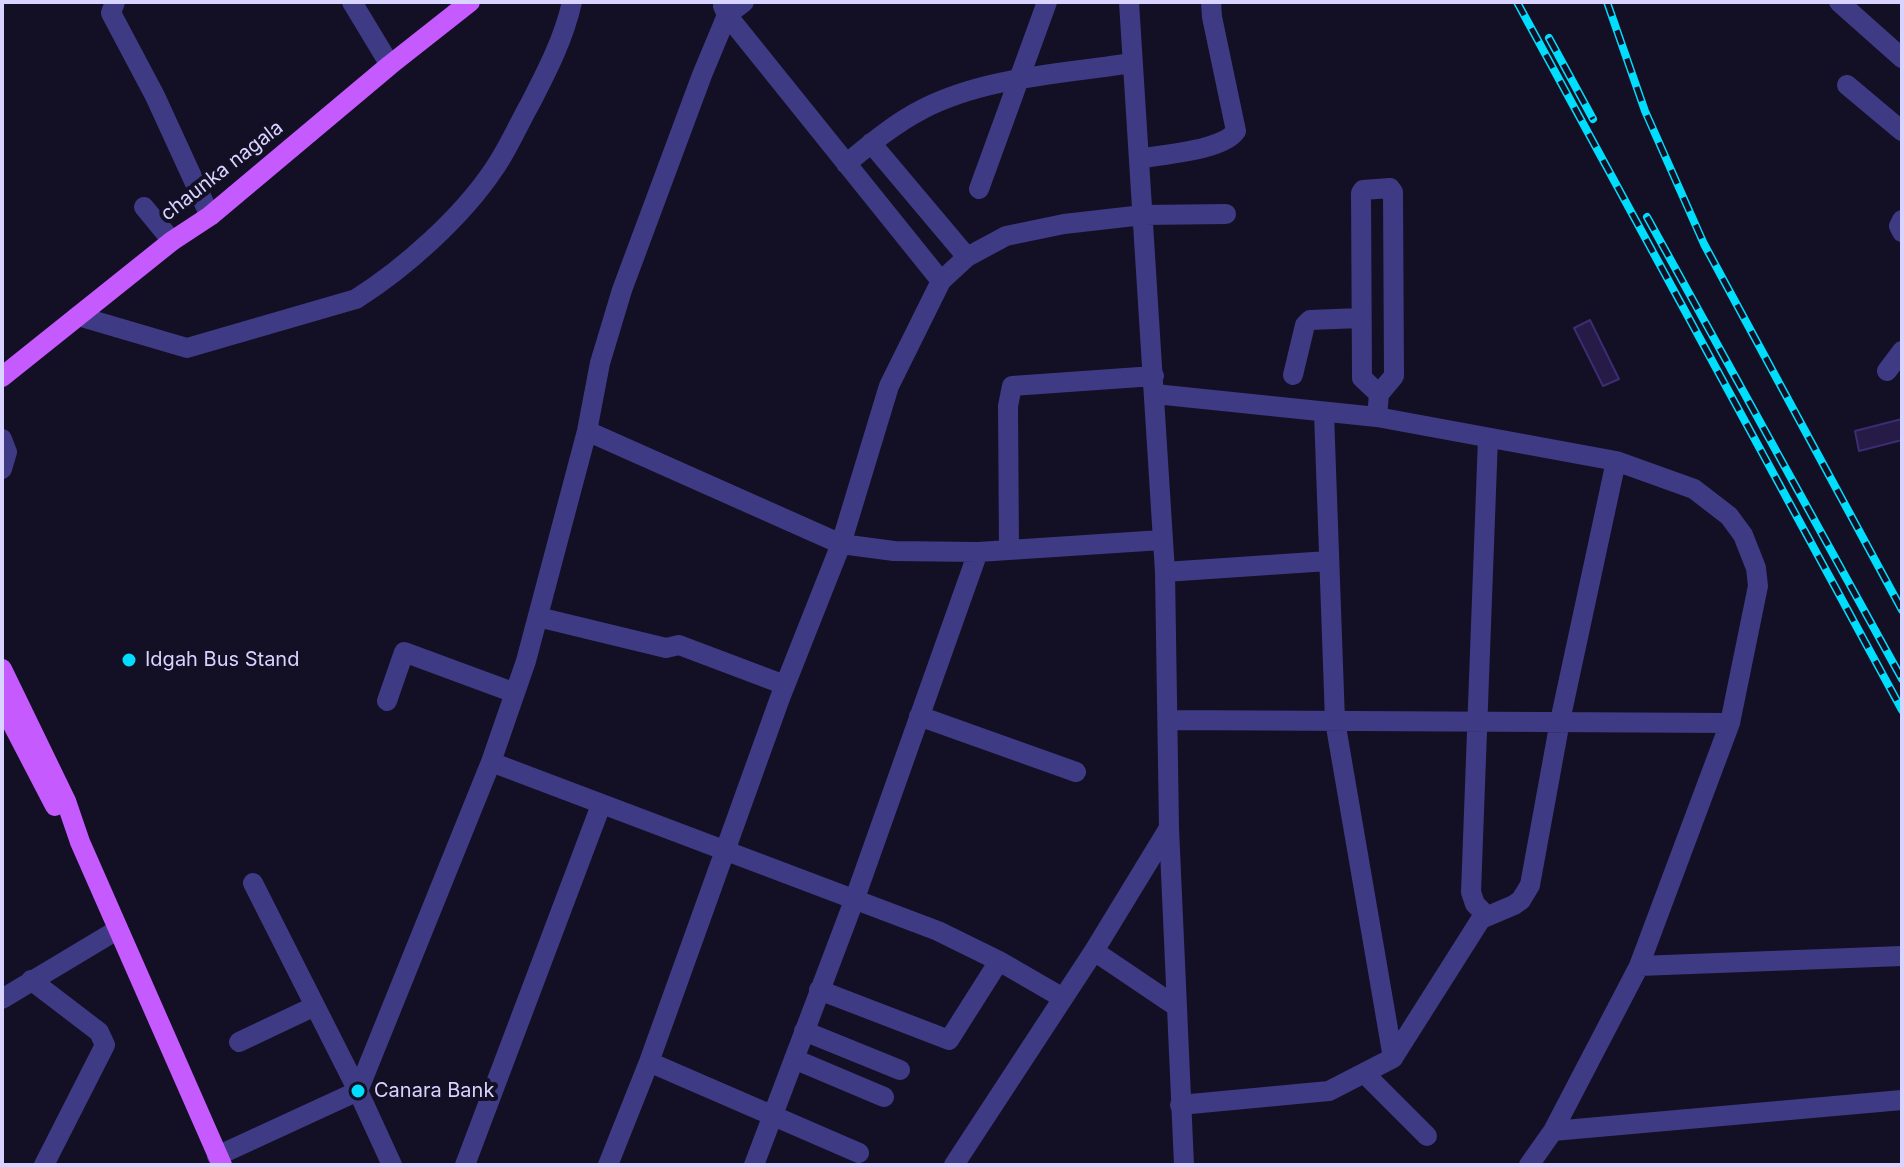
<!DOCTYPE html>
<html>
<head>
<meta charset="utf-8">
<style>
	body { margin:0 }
	#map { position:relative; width:1904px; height:1167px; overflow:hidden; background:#130f25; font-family:Inter,sans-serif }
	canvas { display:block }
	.frame { position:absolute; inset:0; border:4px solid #d9d3ff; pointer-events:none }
</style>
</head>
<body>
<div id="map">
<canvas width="1904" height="1167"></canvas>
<div class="frame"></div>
</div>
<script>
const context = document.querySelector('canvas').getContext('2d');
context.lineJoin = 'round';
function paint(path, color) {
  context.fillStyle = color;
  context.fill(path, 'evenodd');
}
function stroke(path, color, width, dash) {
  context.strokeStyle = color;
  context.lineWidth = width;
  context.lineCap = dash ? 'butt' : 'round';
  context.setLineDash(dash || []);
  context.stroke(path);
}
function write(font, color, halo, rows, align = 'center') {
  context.font = font + ' Inter,sans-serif';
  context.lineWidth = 8;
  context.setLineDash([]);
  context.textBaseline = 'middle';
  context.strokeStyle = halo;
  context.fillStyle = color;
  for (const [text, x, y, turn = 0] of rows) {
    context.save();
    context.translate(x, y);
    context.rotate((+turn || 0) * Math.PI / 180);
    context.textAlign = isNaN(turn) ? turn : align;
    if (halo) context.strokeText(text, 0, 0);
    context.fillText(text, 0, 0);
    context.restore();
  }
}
const building = new Path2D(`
	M 1590,320 L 1619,379 L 1603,386 L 1574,328 Z
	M 1902,419 L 1902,440 L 1859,451 L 1855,431 Z`);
paint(building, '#251b46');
stroke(building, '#3c2d72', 2);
stroke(new Path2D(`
	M 115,2 L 111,13 L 155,96 L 210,216
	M 352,2 L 390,65
	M 1129,2 L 1165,572 L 1169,828 L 1184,1165
	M 1839,2 L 1902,58
	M 723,6 L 727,15 L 941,281
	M 1847,85 L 1902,131
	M 871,143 L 967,257
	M 1139,159 C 1163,154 1222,151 1236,131 L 1212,17 L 1211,2
	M 846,164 C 869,145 894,124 921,110 C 984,77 1062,74 1132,63
	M 979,189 L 1047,2
	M 144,207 L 172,241
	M 1902,220 L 1899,226 L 1902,232
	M 78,316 L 187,348 L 356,299 C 405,268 462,217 494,169 C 508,149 518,125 530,104 C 547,71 564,38 572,2
	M 1887,371 L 1902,351
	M 1293,375 L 1305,325 L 1310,320 L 1360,318
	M 1155,394 L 1377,417 L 1616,461 L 1694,489 L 1729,516 L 1743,535 L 1756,568 L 1758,586 L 1730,723 L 1639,966 L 1553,1131 L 1529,1165
	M 1377,417 L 1379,394 L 1394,376 L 1393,192 L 1390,188 L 1363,190 L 1361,193 L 1362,378 L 1379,394
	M 587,431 L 841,544 L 894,551 L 978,552 L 1162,540
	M 2,439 L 7,452 L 2,469
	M 1009,550 L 1008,406 L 1012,386 L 1154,376
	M 1165,572 L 1328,561
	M 538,617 L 666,648 L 679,645 L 785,685
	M 387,701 L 404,652 L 515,693
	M 919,716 L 1076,772
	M 1168,720 L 1730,723
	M 491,762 L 938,931 L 999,961 L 1063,998
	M 253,883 L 358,1091 L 392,1165
	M 1486,915 L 1475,904 L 1471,892 L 1488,438
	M 1094,951 L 1177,1007
	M 1639,966 L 1902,956
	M 31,980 L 99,1032 L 105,1045 L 44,1165
	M 819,990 L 949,1040 L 999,961
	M 2,999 L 117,930
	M 804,1031 L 900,1070
	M 239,1042 L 315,1006
	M 1393,1058 L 1481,919 L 1514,905 L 1521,900 L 1530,885 L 1560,721 L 1616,461
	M 794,1059 L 884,1097
	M 649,1062 L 859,1153
	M 1364,1073 L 1427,1136
	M 1180,1105 L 1329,1091 L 1393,1058 L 1335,721 L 1324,413
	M 1553,1131 L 1902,1100
	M 217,1156 L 358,1091 L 491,762 L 526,661 L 587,431 L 600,363 L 622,290 L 702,75 L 727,15 L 744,2
	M 465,1165 L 601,805
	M 608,1165 L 649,1062 L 780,698 L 841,544 L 889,386 L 941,281 L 967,257 L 1006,236 L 1064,224 L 1143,215 L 1226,214
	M 754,1165 L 855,898 L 978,552
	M 954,1165 L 1094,951 L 1169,828`), '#3f3a84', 20);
stroke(new Path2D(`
	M 2,377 L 172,241 L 210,216 L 390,65 L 470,2
	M 2,669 L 66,801 L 80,842 L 222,1165
	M 2,704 L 55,806`), '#c55aff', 20);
const rail = new Path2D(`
	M 1517,2 L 1902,710
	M 1607,2 L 1645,111 L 1704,244 L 1902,610
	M 1549,38 L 1593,119
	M 1647,217 L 1902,679`);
stroke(rail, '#01ddfd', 8);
stroke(rail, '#130f25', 5, [15]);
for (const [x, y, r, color] of [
	[129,660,8,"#01ddfd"],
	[358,1091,8,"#01ddfd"]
]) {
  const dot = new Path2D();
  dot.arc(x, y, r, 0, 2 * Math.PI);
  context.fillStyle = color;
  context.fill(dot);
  stroke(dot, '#130f25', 3);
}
write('20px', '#d9d3ff', '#130f25', [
	["chaunka nagala",222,171,-38]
]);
write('20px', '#d9d3ff', '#130f25', [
	["Idgah Bus Stand",145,660],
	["Canara Bank",374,1091]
], 'left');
</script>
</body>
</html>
